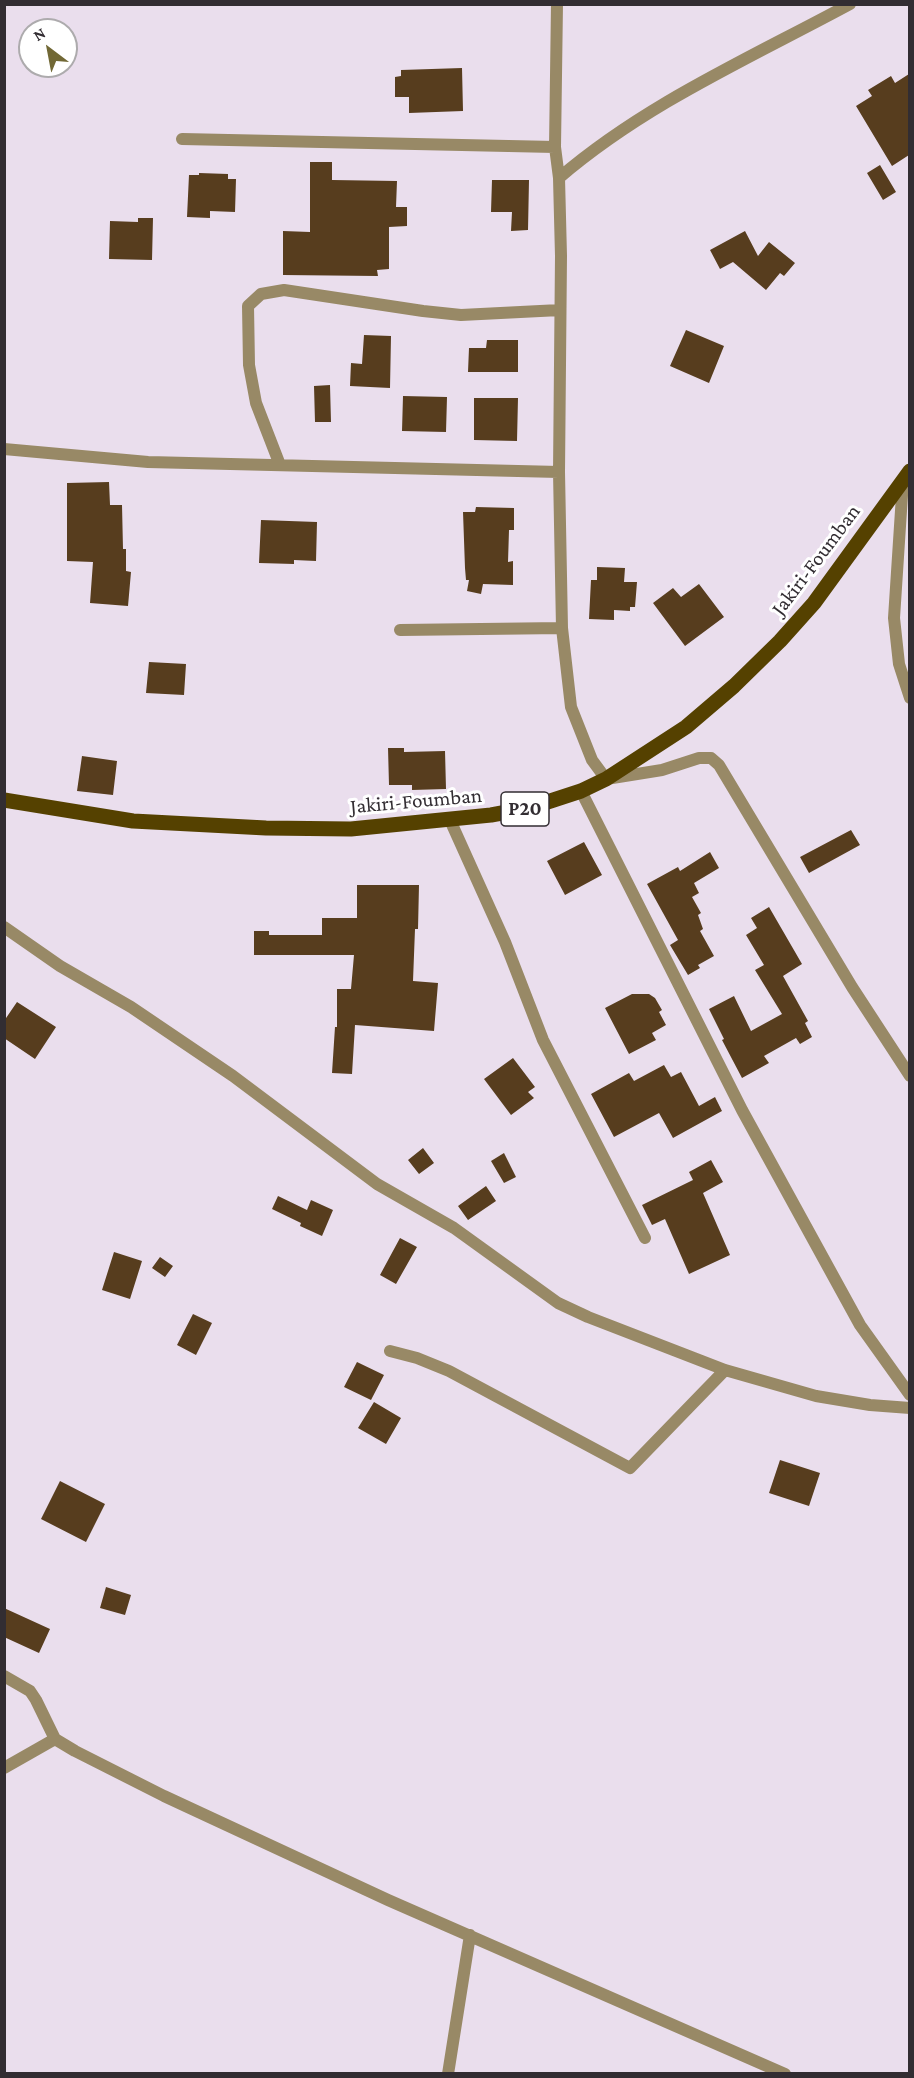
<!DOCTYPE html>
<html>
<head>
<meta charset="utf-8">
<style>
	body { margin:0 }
	#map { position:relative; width:914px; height:2078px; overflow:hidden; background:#eadeed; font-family:"Crimson Pro",serif }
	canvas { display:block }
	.frame { position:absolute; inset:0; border:6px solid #322d32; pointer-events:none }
	.north { position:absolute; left:18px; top:18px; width:60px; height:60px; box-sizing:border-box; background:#fff; border:2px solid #adabad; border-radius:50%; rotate:328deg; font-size:16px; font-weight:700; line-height:24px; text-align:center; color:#322d32 }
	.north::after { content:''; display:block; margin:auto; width:21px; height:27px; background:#716835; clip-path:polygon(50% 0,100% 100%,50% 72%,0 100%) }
</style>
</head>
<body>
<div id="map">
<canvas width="914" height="2078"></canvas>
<div class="frame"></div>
<div class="north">N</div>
</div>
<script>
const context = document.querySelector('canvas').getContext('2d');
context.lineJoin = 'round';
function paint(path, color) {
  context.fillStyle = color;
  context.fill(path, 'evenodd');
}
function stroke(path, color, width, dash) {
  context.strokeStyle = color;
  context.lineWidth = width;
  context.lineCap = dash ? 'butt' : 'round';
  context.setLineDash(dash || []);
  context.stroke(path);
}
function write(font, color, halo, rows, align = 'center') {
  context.font = font + ' "Crimson Pro",serif';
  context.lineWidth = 6;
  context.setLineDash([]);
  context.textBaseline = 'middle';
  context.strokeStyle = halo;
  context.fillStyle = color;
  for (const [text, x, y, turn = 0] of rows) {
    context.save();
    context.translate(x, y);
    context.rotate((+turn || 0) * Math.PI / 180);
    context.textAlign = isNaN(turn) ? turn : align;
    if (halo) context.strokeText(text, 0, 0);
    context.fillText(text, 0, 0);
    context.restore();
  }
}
paint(new Path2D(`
	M 462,68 L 463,111 L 409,113 L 409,97 L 395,97 L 395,77 L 401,76 L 401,70 Z
	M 909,74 L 909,155 L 892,166 L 856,106 L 872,96 L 868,90 L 891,76 L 895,83 Z
	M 310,162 L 332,162 L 332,180 L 397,181 L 396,207 L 407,207 L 407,226 L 389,227 L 389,269 L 377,270 L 378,276 L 283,275 L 283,231 L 310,232 Z
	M 880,165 L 896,192 L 883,200 L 867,173 Z
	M 199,173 L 228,174 L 228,179 L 236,179 L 235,212 L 210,211 L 210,218 L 187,217 L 189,175 L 199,175 Z
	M 492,180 L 529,180 L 528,230 L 511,231 L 512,212 L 491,212 Z
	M 138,218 L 153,218 L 152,260 L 109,259 L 110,221 L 138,222 Z
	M 745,231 L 758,256 L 769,242 L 795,263 L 784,276 L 780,273 L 766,290 L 733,262 L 720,269 L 710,250 Z
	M 686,330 L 724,346 L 709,383 L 670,366 Z
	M 364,335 L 391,336 L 390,388 L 350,386 L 351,363 L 362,364 Z
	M 487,340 L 518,340 L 518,372 L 468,372 L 469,348 L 486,348 Z
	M 330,385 L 331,422 L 315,422 L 314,386 Z
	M 403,396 L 447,397 L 446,432 L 402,431 Z
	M 474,398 L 518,398 L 517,441 L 474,440 Z
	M 109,482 L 110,505 L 122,505 L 123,549 L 126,549 L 126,571 L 131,572 L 128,606 L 90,603 L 93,562 L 67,561 L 67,483 Z
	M 476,507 L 514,508 L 514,530 L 509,530 L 508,562 L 513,561 L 513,585 L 483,584 L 481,594 L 467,591 L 469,580 L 466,580 L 465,568 L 463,512 L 475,512 Z
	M 261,520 L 317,522 L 316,561 L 294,560 L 294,564 L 259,563 Z
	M 597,567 L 625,568 L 624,582 L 637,582 L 635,607 L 630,607 L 630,611 L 614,610 L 614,620 L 589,619 L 591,580 L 597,580 Z
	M 699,584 L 724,617 L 685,646 L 653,603 L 673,588 L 681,597 Z
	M 149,662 L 186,664 L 184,695 L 146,693 Z
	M 388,748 L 404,748 L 404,752 L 445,751 L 446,789 L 412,790 L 412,785 L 389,785 Z
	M 82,756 L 117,761 L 113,795 L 77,791 Z
	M 851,830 L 860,845 L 809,873 L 800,857 Z
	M 584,842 L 602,875 L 565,895 L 547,861 Z
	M 710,852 L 719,868 L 694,883 L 699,893 L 692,897 L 701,913 L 698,915 L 703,929 L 700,931 L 714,956 L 698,965 L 700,968 L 688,975 L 670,945 L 678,940 L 647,884 L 678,867 L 680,871 Z
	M 357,885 L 419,885 L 418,929 L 415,929 L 413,981 L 438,983 L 434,1031 L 355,1025 L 352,1074 L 332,1073 L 335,1027 L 337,1027 L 337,989 L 351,989 L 354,955 L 254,955 L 254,931 L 269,931 L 269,935 L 322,935 L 322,918 L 357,918 Z
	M 769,907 L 802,964 L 783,976 L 808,1021 L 805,1023 L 812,1037 L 800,1044 L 796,1038 L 764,1056 L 769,1063 L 742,1078 L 722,1040 L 724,1039 L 709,1009 L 734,996 L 751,1031 L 782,1014 L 755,970 L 764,965 L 746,935 L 757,928 L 751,918 Z
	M 632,994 L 649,994 L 655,998 L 662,1010 L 659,1012 L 666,1025 L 652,1033 L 656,1040 L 629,1054 L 605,1008 Z
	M 17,1002 L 56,1027 L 35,1059 L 4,1038 L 4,1021 Z
	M 513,1058 L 535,1087 L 528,1092 L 534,1098 L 511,1115 L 484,1079 Z
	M 664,1065 L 671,1077 L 681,1072 L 699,1106 L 715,1097 L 722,1111 L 673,1138 L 659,1113 L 614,1137 L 591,1094 L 629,1073 L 634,1081 Z
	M 423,1148 L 434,1163 L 419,1174 L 408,1160 Z
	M 504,1153 L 516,1177 L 504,1183 L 491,1161 Z
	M 711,1160 L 723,1182 L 703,1193 L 730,1255 L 689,1274 L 665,1219 L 652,1225 L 642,1205 L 693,1180 L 689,1172 Z
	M 486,1186 L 496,1201 L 468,1220 L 458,1206 Z
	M 278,1196 L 307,1210 L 311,1200 L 333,1210 L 322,1236 L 300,1226 L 301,1223 L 272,1209 Z
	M 400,1238 L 417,1247 L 396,1284 L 380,1275 Z
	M 114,1252 L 142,1261 L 130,1299 L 102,1290 Z
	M 160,1257 L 173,1266 L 165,1277 L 152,1268 Z
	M 193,1314 L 212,1323 L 196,1355 L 177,1345 Z
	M 357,1362 L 384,1375 L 371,1400 L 344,1387 Z
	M 374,1402 L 401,1418 L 386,1444 L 358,1428 Z
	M 780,1460 L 820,1473 L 809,1506 L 769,1493 Z
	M 60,1481 L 105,1504 L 86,1542 L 41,1519 Z
	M 106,1587 L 131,1595 L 125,1615 L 100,1608 Z
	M 4,1608 L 50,1629 L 39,1653 L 4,1637 Z`), '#573d1e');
stroke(new Path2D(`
	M 557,4 L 555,147 L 559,178 L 561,256 L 559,472 L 562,628 L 571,707 L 592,760 L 606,779 L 662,770 L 699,758 L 711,758 L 719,765 L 852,987 L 910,1076
	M 182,139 L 555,147
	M 559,178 C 645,104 750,58 850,4
	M 4,449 L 148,462 L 559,472
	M 280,465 L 256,403 L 249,365 L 248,306 L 261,294 L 284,290 L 423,311 L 461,315 L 560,310
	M 903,480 L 894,618 L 899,664 L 910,698
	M 400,630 L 562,628
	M 581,791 L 742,1110 L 860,1325 L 910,1395
	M 450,820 L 505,942 L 543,1040 L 645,1238
	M 4,927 L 60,966 L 131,1007 L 233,1076 L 377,1184 L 454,1228 L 558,1303 L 588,1317 L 725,1370 L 816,1396 L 870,1405 L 910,1408
	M 390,1351 L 417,1358 L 449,1371 L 630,1468 L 725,1370
	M 4,1676 L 30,1691 L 36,1700 L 55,1739 L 75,1751 L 164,1796 L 388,1900 L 785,2074
	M 4,1768 L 55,1739
	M 448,2074 L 470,1935`), '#988966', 12);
stroke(new Path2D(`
	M 4,800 L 133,821 L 266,828 L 351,829 L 491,815 L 529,808 L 581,791 L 606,779 L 686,727 L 734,686 L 780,641 L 814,603 L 910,471`), '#554100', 15);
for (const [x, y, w] of [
	[525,809,48]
]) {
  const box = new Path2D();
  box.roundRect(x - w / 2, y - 17, w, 34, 4.5);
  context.fillStyle = '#fff';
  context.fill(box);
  stroke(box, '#322d32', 1.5);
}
write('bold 20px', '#322d32', null, [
	["P20",525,809]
]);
write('21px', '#322d32', '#fff', [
	["Jakiri-Foumban",816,560,-53],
	["Jakiri-Foumban",416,801,-5]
]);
</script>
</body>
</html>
